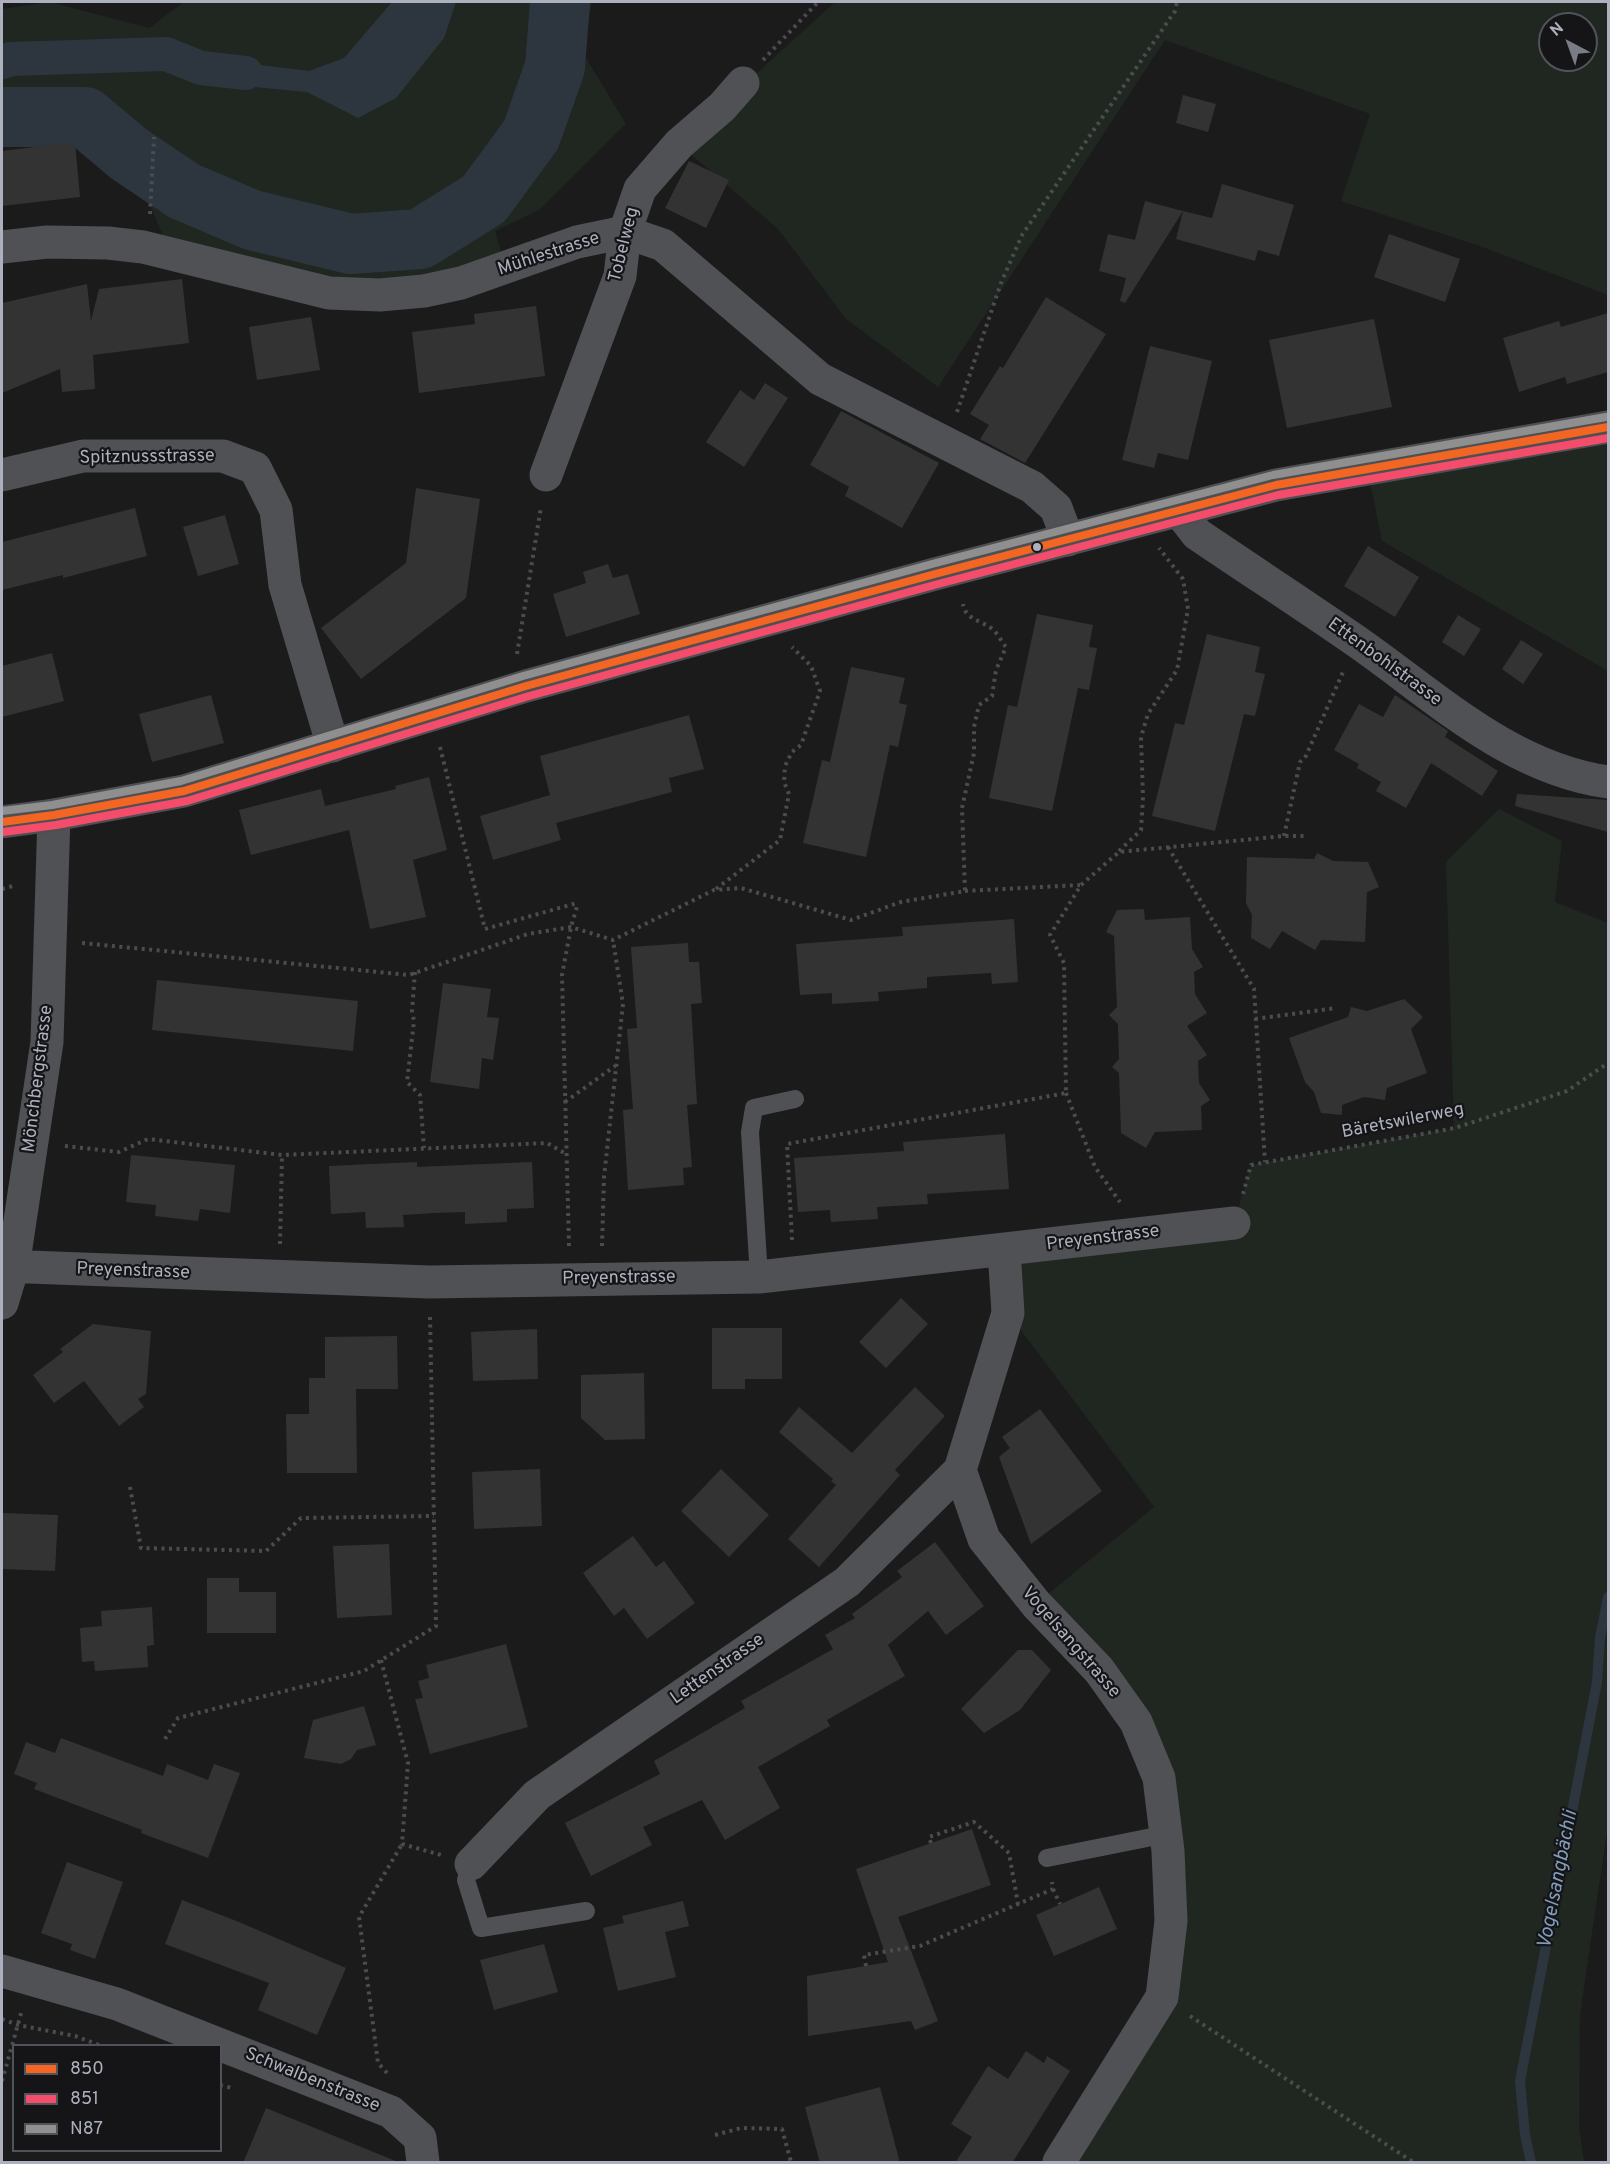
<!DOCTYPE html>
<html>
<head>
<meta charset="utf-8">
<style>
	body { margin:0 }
	#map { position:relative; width:1610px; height:2164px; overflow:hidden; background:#1b1b1c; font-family:Overpass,sans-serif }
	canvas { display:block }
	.frame { position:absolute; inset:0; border:3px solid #acb1bd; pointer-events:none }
	.legend { position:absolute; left:12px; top:2044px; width:210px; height:108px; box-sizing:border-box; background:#151518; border:2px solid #51535a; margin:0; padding:8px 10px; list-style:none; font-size:18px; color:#acb1bd }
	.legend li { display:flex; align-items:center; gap:12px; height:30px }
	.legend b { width:30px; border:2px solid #51535a }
	.north { position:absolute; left:1538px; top:12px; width:60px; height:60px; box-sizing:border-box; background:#151518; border:2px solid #51535a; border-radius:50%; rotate:319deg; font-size:16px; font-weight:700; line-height:24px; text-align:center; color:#acb1bd }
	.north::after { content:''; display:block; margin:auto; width:21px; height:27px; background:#797c85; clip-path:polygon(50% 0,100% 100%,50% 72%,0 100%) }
</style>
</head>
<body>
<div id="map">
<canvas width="1610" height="2164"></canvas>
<div class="frame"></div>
<ul class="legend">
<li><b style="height:8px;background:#f26522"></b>850</li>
<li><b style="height:8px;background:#f44d6c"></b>851</li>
<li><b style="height:8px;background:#8f8f8f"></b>N87</li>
</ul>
<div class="north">N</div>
</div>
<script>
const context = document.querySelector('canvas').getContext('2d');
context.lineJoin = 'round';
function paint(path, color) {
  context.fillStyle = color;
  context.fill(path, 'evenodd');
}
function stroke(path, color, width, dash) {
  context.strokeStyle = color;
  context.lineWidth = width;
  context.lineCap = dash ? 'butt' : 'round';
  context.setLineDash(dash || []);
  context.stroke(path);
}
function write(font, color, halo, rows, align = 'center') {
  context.font = font + ' Overpass,sans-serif';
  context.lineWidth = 4.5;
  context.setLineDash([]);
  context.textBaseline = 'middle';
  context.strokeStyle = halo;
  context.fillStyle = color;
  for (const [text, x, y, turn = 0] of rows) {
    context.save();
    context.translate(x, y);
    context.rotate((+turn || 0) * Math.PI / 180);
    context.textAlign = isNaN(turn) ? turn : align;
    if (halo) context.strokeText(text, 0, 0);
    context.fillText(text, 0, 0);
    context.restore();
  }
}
paint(new Path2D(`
	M 50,2 L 149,28 L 184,2 L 592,2 L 583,53 L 626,124 L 539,210 L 495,231 L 506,269 L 424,291 L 170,253 L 129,154 L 86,117 L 2,117 L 2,9 Z
	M 835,2 L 1608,2 L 1608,295 L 1480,246 L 1341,201 L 1370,114 L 1165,40 L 938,387 L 846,319 L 778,229 L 679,144 ZM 1550,24 L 1586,24 L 1586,60 L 1550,60 Z
	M 1608,427 L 1608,671 L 1382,541 L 1367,467 Z
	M 1499,809 L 1562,841 L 1555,902 L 1608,923 L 1608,1825 L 1580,2014 L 1579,2127 L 1584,2162 L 1059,2162 L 1162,1997 L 1159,1778 L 1036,1604 L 1154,1507 L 1008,1313 L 1004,1250 L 1234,1223 L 1251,1165 L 1454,1128 L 1446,862 Z`), '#1f2720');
paint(new Path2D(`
	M 392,2 L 456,2 L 444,38 L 396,98 L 358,118 L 307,92 L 254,87 L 200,78 L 201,68 L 205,58 L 309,71 L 344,58 Z`), '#2d363f');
stroke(new Path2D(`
	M 1531,2162 L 1525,2135 L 1520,2081 L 1597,1682 L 1600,1638 L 1608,1597`), '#2d363f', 10);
stroke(new Path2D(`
	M 2,62 L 11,59 L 166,54 L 201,68 L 246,73`), '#2d363f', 34);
stroke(new Path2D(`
	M 2,117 L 85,117 L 129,154 L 184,191 L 252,220 L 351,244 L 420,239 L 484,199 L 531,135 L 555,67 L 560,2`), '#2d363f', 60);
paint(new Path2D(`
	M 1183,95 L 1216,104 L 1208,132 L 1176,123 Z
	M 75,142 L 80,197 L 2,206 L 2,151 Z
	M 689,161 L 729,180 L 706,228 L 665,208 Z
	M 1222,184 L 1294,205 L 1279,256 L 1258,250 L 1255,261 L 1176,239 L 1183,211 L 1212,218 Z
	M 1145,201 L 1183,211 L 1125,303 L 1120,301 L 1126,278 L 1099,271 L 1108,234 L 1135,240 Z
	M 1389,234 L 1460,259 L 1445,302 L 1374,277 Z
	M 182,279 L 189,343 L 93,355 L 95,389 L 62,392 L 60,369 L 2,393 L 2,303 L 87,284 L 91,321 L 99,289 Z
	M 1046,297 L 1106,334 L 1025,463 L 980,439 L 989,425 L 970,414 L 1000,366 L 1003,368 Z
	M 536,306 L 545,376 L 419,393 L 412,332 L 475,324 L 474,314 Z
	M 1608,313 L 1608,372 L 1567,384 L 1565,377 L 1519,392 L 1503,338 L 1559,321 L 1561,327 Z
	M 311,317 L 320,370 L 257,380 L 249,327 Z
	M 1374,319 L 1392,407 L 1287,428 L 1269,340 Z
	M 1150,346 L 1212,361 L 1188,460 L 1158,453 L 1154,468 L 1122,460 Z
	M 765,383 L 788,398 L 744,467 L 706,442 L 740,390 L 754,400 Z
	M 841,411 L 939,463 L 902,528 L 845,496 L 849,487 L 810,465 Z
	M 416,488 L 480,499 L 466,598 L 361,679 L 321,628 L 406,563 Z
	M 135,508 L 147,556 L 63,578 L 63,575 L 2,590 L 2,542 Z
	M 225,515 L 239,564 L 198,576 L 183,527 Z
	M 1368,546 L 1419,577 L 1395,617 L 1344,586 Z
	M 608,564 L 613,578 L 628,574 L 640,614 L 566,637 L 553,594 L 586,583 L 583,572 Z
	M 1037,614 L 1093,625 L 1089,647 L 1097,648 L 1089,690 L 1078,688 L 1052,811 L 989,798 L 1008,705 L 1017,707 Z
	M 1458,615 L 1481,629 L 1464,656 L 1442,642 Z
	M 1207,634 L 1260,647 L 1255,672 L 1265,674 L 1255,716 L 1244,714 L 1215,831 L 1152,816 L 1175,723 L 1184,725 Z
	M 1521,640 L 1543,654 L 1523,684 L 1502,669 Z
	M 52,653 L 64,701 L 2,717 L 2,666 Z
	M 851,667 L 905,678 L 899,703 L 907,705 L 898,747 L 890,745 L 866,857 L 803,843 L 822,760 L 830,762 Z
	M 211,695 L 224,743 L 152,762 L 139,714 Z
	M 1395,695 L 1448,731 L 1445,737 L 1498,771 L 1482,796 L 1431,763 L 1406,808 L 1376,791 L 1381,782 L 1357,768 L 1359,764 L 1334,750 L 1359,704 L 1383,717 Z
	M 689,715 L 704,769 L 669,778 L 672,792 L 556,823 L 561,840 L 493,860 L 480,816 L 550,795 L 540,756 Z
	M 429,777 L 447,850 L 413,860 L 426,917 L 370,929 L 349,830 L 251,855 L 239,810 L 321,789 L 325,806 L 396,789 L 395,786 Z
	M 1517,794 L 1608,800 L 1608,832 L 1515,806 Z
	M 1317,853 L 1333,861 L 1368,862 L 1379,887 L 1367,892 L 1365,942 L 1321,940 L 1315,950 L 1282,931 L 1270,949 L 1251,938 L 1252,915 L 1246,903 L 1247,857 L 1314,859 Z
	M 1144,909 L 1145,920 L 1190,917 L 1192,949 L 1203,967 L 1194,972 L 1195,994 L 1207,1013 L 1187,1026 L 1207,1055 L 1198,1061 L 1199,1083 L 1210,1100 L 1201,1106 L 1202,1130 L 1155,1132 L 1146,1148 L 1121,1133 L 1119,1073 L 1112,1067 L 1119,1059 L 1118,1024 L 1109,1015 L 1117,1007 L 1114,936 L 1106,932 L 1117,910 Z
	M 1014,919 L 1018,982 L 992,984 L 991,973 L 927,977 L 927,988 L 878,992 L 879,1001 L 832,1004 L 832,993 L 800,995 L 796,944 L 903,936 L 902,927 Z
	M 688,943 L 689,962 L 699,962 L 702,1003 L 691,1004 L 697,1104 L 687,1105 L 692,1167 L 683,1168 L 684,1185 L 628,1190 L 623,1110 L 633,1109 L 627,1029 L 637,1028 L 631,947 Z
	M 157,980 L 358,1001 L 353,1051 L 152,1030 Z
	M 443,983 L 491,989 L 487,1017 L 499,1018 L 493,1060 L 482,1058 L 479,1089 L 430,1082 Z
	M 1404,999 L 1423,1017 L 1411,1029 L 1427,1073 L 1387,1088 L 1385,1100 L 1364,1097 L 1342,1105 L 1342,1115 L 1321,1113 L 1314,1092 L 1305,1082 L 1289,1038 L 1348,1017 L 1351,1007 L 1367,1011 Z
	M 1005,1134 L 1009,1189 L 927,1194 L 928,1204 L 877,1207 L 878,1219 L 831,1222 L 830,1210 L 798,1212 L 794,1158 L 904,1151 L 903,1142 Z
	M 131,1155 L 235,1165 L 230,1213 L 200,1209 L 198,1221 L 155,1216 L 156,1205 L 126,1202 Z
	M 417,1162 L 417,1167 L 532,1162 L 534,1208 L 507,1209 L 507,1222 L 465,1224 L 465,1212 L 434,1213 L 403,1215 L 404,1227 L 366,1228 L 365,1212 L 331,1214 L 329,1166 Z
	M 901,1298 L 928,1324 L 886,1368 L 859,1342 Z
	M 93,1324 L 151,1331 L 146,1394 L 138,1399 L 144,1407 L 119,1426 L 84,1381 L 54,1403 L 33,1375 L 63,1352 L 60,1349 Z
	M 712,1328 L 782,1328 L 782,1379 L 745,1379 L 745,1389 L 712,1389 Z
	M 537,1329 L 538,1379 L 473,1381 L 471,1332 Z
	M 397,1336 L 398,1389 L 356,1389 L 357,1473 L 287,1473 L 286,1414 L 309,1414 L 309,1378 L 325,1378 L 325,1337 Z
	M 644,1373 L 645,1439 L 605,1440 L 581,1418 L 581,1375 Z
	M 915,1387 L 945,1416 L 895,1470 L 900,1475 L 819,1567 L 788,1539 L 836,1485 L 831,1481 L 833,1479 L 779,1432 L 799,1407 L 852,1453 Z
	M 1040,1409 L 1102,1491 L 1031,1544 L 999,1457 L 1010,1448 L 1002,1437 Z
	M 540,1469 L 542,1526 L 474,1529 L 472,1472 Z
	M 721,1469 L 769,1515 L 729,1557 L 681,1511 Z
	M 2,1513 L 58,1515 L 55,1571 L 2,1569 Z
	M 633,1536 L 656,1567 L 664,1561 L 695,1603 L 647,1639 L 624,1608 L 614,1616 L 583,1573 Z
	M 935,1542 L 984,1606 L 946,1635 L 928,1611 L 888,1645 L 905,1676 L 827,1720 L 830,1726 L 758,1767 L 780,1808 L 725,1840 L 702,1800 L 643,1827 L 652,1845 L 591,1876 L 565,1823 L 660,1774 L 654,1761 L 745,1708 L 741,1701 L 833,1649 L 825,1635 L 855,1618 L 852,1614 L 902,1577 L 897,1571 Z
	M 389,1544 L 392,1615 L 337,1618 L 333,1546 Z
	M 207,1578 L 239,1578 L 239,1592 L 276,1592 L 276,1633 L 207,1633 Z
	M 152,1607 L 154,1645 L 147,1646 L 148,1667 L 95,1671 L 94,1661 L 82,1662 L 80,1628 L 102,1626 L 101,1611 Z
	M 506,1644 L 528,1727 L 430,1754 L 415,1699 L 423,1698 L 418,1681 L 429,1678 L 426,1665 Z
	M 1018,1650 L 1032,1650 L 1051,1670 L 1020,1710 L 984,1733 L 961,1709 Z
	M 364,1706 L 376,1745 L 357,1750 L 351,1759 L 341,1764 L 304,1758 L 313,1720 Z
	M 61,1738 L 163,1776 L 167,1764 L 208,1780 L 214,1764 L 240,1773 L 208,1858 L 141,1833 L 142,1830 L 34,1789 L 37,1783 L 14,1774 L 26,1742 L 55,1753 Z
	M 972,1829 L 991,1885 L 898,1917 L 938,2021 L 915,2030 L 911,2021 L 808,2036 L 807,1976 L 888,1962 L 856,1869 Z
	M 67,1862 L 123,1882 L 95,1959 L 70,1950 L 72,1944 L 41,1933 Z
	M 1099,1887 L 1117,1929 L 1054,1956 L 1036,1915 Z
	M 182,1900 L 239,1922 L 346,1968 L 317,2035 L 258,2010 L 269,1983 L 165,1944 Z
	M 683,1901 L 689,1926 L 665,1932 L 676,1977 L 618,1991 L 603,1928 L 624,1923 L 622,1916 Z
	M 544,1944 L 558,1992 L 494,2010 L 480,1960 Z
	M 1026,2051 L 1044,2063 L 1047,2056 L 1070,2071 L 1012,2163 L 955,2163 L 972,2137 L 951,2124 L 988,2066 L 1008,2079 Z
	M 880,2087 L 900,2163 L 820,2163 L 805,2107 Z
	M 266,2108 L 398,2162 L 398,2163 L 243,2163 Z`), '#333334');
stroke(new Path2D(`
	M 763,60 L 818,2
	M 150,214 L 154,137
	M 957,412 L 1001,283 L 1022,235 L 1175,11 L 1177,2
	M 517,654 L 541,507
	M 440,747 L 485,929 L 577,903
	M 1284,836 L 1300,762 L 1305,758 L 1343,672
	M 1168,847 L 1254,989 L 1265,1162
	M 1119,851 L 1141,830 L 1143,797 L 1141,737 L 1148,714 L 1177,670 L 1188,609 L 1183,579 L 1159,548
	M 2,889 L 13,886
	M 716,889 L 780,840 L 789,794 L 784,782 L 785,766 L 792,752 L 801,745 L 820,691 L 811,666 L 792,647
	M 965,891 L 1080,885
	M 82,943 L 409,975 L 528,934 L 571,927 L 613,940 L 714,890 L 741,888 L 851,920 L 901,902 L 965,891 L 962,808 L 974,753 L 974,727 L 979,705 L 992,696 L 996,670 L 1006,647 C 1001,641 997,632 991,628 C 980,620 965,619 963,604
	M 415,972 L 412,1011 L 414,1021 L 407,1082 L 420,1095 L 424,1148
	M 1255,1019 L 1336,1008
	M 1066,1093 L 1095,1167 L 1120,1202
	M 565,1102 L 615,1066
	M 65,1146 L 119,1152 L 148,1139 L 282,1155 L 547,1143 L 566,1154
	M 1243,1194 L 1251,1165 L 1455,1128 L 1567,1091 L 1608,1063
	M 792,1240 L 787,1144 L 1066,1093 L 1064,963 L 1050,935 L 1081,885 L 1119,852 L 1284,836 L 1306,836
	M 280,1244 L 282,1155
	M 569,1246 L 562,975 L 571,927 L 578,903
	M 602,1246 L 604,1177 L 623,1004 L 613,940
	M 130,1487 L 141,1548 L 266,1551 L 301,1518 L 434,1516
	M 381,1660 L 408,1763 L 402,1844 L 441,1855
	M 165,1739 L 178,1718 L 364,1671 L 436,1626 L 430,1316
	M 931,1843 L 929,1837 L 974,1822 L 1009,1853 L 1018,1904
	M 1053,1889 L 1060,1904
	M 866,1966 L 864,1955 L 920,1946 L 1053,1889 L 1052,1882
	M 1190,2016 L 1413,2162
	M 2,2019 L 18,2025 L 75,2036 L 102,2046
	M 387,2073 L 378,2063 L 359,1917 L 402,1844
	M 2,2081 L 22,2010
	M 220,2085 L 232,2088
	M 715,2135 L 741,2128 L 782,2129 L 791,2162`), '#4b4c4f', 4, [3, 4.5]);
stroke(new Path2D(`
	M 759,1277 L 750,1132 L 754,1108 L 795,1099
	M 1047,1858 L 1167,1834
	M 471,1864 L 466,1880 L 481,1928 L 586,1911`), '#4f5155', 18);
stroke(new Path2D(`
	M 2,247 L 47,242 L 108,243 L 143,247 L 329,293 L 380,295 L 424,291 L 461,283 L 577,242 L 625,232 L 663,245 L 820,379 L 1032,487 L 1056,508 L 1068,540
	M 2,475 L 83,456 L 223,456 L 255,468 L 276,510 L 285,585 L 333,746
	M 546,475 L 620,276 L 625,232 L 640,189 L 679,144 L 722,107 L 743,83
	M 1179,511 L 1197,534 C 1250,570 1304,605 1356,641 C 1435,696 1509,768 1608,782
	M 1004,1250 L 1008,1313 L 960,1470 L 984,1539 L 1036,1604 L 1099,1670 L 1136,1722 L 1159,1778 L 1168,1851 L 1171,1921 L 1162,1997 L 1059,2162
	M 2,1266 L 429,1282 L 759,1277 L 1234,1223
	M 2,1303 L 13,1267 L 47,1042 L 54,815
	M 471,1864 L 537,1795 L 847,1582 L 960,1470
	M 2,1971 L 117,2004 L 391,2112 L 420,2138 L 423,2162`), '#4f5155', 33);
stroke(new Path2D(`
	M 2,822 L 54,815 L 184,791 L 526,686 L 935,574 L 1276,485 L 1608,427`), '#4e4f53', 33);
stroke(new Path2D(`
	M 2,822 L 54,815 L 184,791 L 526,686 L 935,574 L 1276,485 L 1608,427`), '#f26522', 8);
stroke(new Path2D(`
	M 3,832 L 56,825 L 187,801 L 529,696 L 938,584 L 1278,495 L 1608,438`), '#f44d6c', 8);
stroke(new Path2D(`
	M 2,811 L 52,805 L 181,781 L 523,676 L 932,564 L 1273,475 L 1606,417`), '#8f8f8f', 8);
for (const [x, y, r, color] of [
	[1037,547,5,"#acb1bd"]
]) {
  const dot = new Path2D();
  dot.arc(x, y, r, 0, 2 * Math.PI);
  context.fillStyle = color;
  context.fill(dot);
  stroke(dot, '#151518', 2);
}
write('18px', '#acb1bd', '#151518', [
	["Tobelweg",625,245,-76],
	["Mühlestrasse",549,255,-18],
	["Spitznussstrasse",147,458,-1],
	["Ettenbohlstrasse",1384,663,36],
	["Mönchbergstrasse",39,1079,-83],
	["Bäretswilerweg",1403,1122,-11],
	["Preyenstrasse",1103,1239,-7],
	["Preyenstrasse",133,1272,2],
	["Preyenstrasse",619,1279,-1],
	["Vogelsangstrasse",1070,1643,49],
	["Lettenstrasse",718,1670,-35],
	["Schwalbenstrasse",312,2081,22]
]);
write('italic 20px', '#819dbb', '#151518', [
	["Vogelsangbächli",1559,1880,-79]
]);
</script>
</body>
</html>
